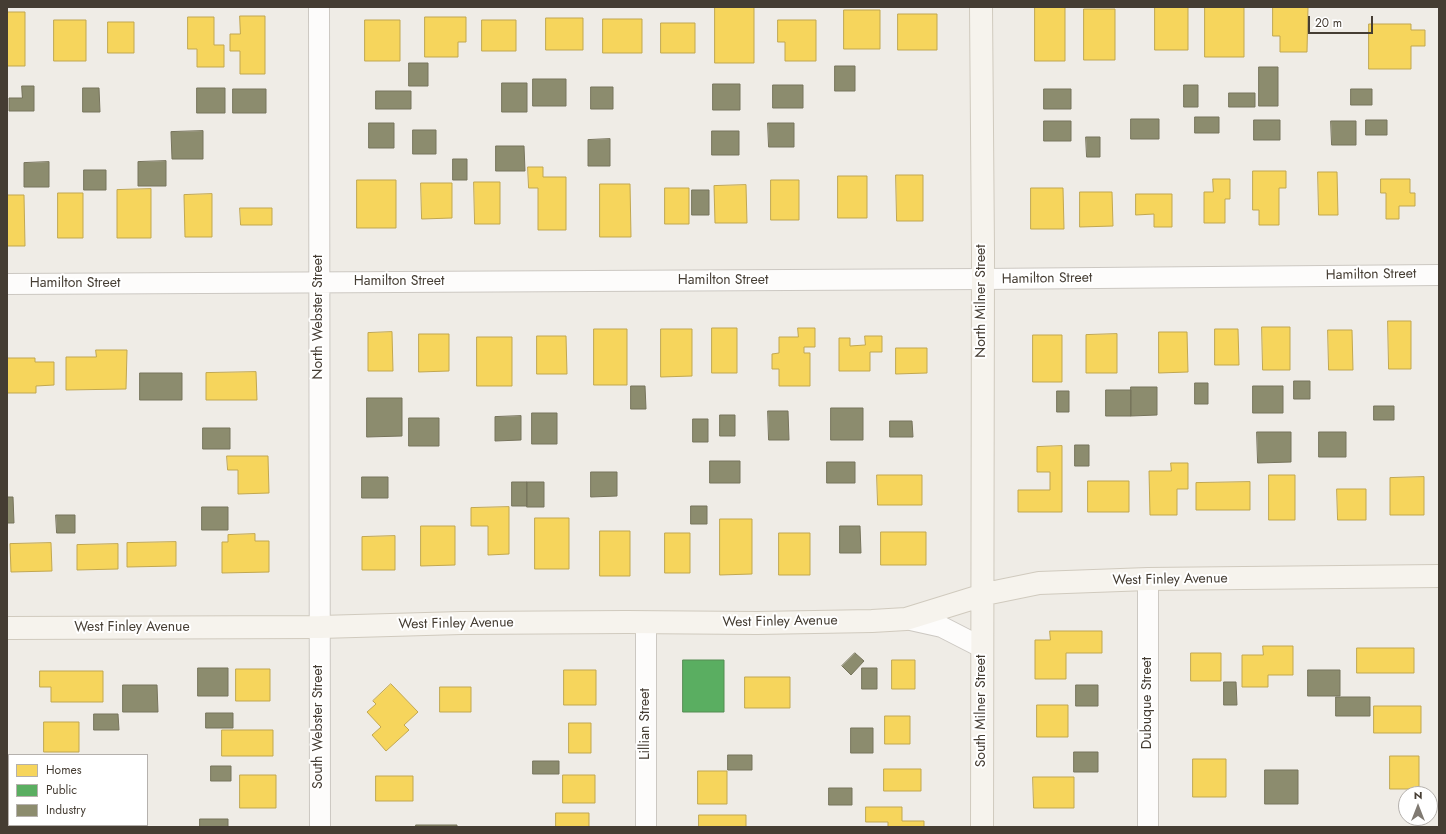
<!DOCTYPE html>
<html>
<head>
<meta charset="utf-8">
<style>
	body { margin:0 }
	#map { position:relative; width:1446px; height:834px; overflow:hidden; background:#efece6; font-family:Jost,sans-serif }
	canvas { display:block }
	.frame { position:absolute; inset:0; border:8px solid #453d33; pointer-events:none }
	.legend { position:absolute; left:8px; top:754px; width:140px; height:72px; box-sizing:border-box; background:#fff; border:1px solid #b5b1ad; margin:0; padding:5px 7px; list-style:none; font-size:12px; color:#453d33 }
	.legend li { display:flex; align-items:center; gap:8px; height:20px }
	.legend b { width:20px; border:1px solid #b5b1ad }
	.north { position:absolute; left:1398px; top:786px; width:40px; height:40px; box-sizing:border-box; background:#fff; border:1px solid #b5b1ad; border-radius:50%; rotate:0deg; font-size:11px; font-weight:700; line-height:16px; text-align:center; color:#453d33 }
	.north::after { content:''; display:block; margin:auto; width:14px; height:18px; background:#807a72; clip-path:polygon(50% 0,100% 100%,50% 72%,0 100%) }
	.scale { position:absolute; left:1308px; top:16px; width:65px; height:18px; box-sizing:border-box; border:2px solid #453d33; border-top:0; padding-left:5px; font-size:12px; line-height:14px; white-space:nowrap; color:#453d33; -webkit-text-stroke:3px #fff; paint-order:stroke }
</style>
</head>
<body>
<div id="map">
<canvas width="1446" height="834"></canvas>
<div class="frame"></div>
<ul class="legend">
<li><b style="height:11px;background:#f6d55c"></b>Homes</li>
<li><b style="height:11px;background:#5aae61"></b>Public</li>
<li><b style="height:11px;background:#8c8c6e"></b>Industry</li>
</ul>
<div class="north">N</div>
<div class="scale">20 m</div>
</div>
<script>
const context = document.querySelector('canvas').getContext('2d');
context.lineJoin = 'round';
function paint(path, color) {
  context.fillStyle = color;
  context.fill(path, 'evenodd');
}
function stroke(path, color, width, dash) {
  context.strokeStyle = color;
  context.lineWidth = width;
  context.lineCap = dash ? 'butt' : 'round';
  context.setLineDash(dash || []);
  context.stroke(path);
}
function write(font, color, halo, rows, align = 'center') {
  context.font = font + ' Jost,sans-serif';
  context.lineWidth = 4;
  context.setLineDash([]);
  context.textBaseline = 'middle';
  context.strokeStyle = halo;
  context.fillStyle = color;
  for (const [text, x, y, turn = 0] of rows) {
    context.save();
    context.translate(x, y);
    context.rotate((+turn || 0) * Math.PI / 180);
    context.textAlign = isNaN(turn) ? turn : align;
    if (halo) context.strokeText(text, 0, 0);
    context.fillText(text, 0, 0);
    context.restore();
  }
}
const homes = new Path2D(`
	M 715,7 L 754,7 L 754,63 L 715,63 Z
	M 1035,7 L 1065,7 L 1065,61 L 1035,61 Z
	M 1155,7 L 1188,7 L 1188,50 L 1155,50 Z
	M 1205,7 L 1244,7 L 1244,57 L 1205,57 Z
	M 1273,7 L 1308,7 L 1307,52 L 1280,52 L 1280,36 L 1273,36 Z
	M 1084,9 L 1115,9 L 1115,60 L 1084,60 Z
	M 844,10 L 880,10 L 880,49 L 844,49 Z
	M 7,12 L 25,12 L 25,66 L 7,66 Z
	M 898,14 L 937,14 L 937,50 L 898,50 Z
	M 240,16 L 265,16 L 265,74 L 240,74 L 240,51 L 230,51 L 230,34 L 240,34 Z
	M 188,17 L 214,17 L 214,45 L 224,45 L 224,67 L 197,67 L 197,49 L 188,49 Z
	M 425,17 L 466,17 L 466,42 L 458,42 L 458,57 L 425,57 Z
	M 546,18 L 583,18 L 583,50 L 546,50 Z
	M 603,19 L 642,19 L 642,53 L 603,53 Z
	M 54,20 L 86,20 L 86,61 L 54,61 Z
	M 365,20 L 400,20 L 400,61 L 365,61 Z
	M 482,20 L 516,20 L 516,51 L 482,51 Z
	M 778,20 L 816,20 L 816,61 L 785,61 L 785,42 L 778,42 Z
	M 108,22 L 134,22 L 134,53 L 108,53 Z
	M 661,23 L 695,23 L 695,53 L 661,53 Z
	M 1369,24 L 1411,24 L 1411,30 L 1425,30 L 1425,46 L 1411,46 L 1411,69 L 1369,69 Z
	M 528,167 L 543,167 L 543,177 L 566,177 L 566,230 L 538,230 L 538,188 L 529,188 Z
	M 1253,171 L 1286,171 L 1286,188 L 1279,188 L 1279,225 L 1259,225 L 1259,210 L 1253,210 Z
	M 1318,172 L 1337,172 L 1338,215 L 1319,215 Z
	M 896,175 L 923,175 L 923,221 L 897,221 Z
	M 838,176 L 867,176 L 867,218 L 838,218 Z
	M 1213,179 L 1230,179 L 1230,199 L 1225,199 L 1225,223 L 1204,223 L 1204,192 L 1213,192 Z
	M 1381,179 L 1410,179 L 1410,193 L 1415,193 L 1415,206 L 1399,206 L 1399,219 L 1386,219 L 1386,193 L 1381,193 Z
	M 357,180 L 396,180 L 396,228 L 357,228 Z
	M 771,180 L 799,180 L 799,220 L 771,220 Z
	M 474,182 L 500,182 L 500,224 L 475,224 Z
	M 421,183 L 452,183 L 452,218 L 422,219 Z
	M 600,184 L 630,184 L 631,237 L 600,237 Z
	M 746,185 L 747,223 L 715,223 L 714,186 Z
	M 665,188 L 689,188 L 689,224 L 665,224 Z
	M 1031,188 L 1063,188 L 1064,229 L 1031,229 Z
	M 151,189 L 151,238 L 117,238 L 117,190 Z
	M 1080,192 L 1112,192 L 1113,226 L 1080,227 Z
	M 58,193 L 83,193 L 83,238 L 58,238 Z
	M 212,194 L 212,237 L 185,237 L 184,195 Z
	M 1136,194 L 1172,194 L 1172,227 L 1154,227 L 1154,214 L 1136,215 Z
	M 7,195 L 24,195 L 25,246 L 7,246 Z
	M 240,208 L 272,208 L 272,225 L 241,225 Z
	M 1388,321 L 1411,321 L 1411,369 L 1389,369 Z
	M 1262,327 L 1290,327 L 1290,370 L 1263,370 Z
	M 712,328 L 737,328 L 737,373 L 712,373 Z
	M 798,328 L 815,328 L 815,347 L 804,347 L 804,353 L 810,353 L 810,386 L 779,386 L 779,369 L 772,369 L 772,354 L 779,353 L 779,337 L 798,337 Z
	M 594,329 L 627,329 L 627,385 L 594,385 Z
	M 661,329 L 692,329 L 692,376 L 661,377 Z
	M 1215,329 L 1238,329 L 1239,365 L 1215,365 Z
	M 1328,330 L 1352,330 L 1353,370 L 1329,370 Z
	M 392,332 L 393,371 L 368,371 L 368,333 Z
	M 1159,332 L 1187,332 L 1188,372 L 1159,373 Z
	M 419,334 L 449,334 L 449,371 L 419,372 Z
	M 1117,334 L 1117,373 L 1086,373 L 1086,335 Z
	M 1033,335 L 1062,335 L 1062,382 L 1033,382 Z
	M 537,336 L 566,336 L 567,374 L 537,374 Z
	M 865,336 L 882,336 L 882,352 L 870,352 L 870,371 L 839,371 L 839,338 L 850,338 L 850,346 L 865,345 Z
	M 477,337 L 512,337 L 512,386 L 477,386 Z
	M 896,348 L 927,348 L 927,373 L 896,374 Z
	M 96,350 L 127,350 L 126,389 L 66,390 L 66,357 L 96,357 Z
	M 7,358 L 35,358 L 35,362 L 54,362 L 54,385 L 36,386 L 36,393 L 7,393 Z
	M 256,372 L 257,400 L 206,400 L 206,373 Z
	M 1062,446 L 1062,512 L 1018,512 L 1018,490 L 1050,490 L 1050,472 L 1037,472 L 1037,447 Z
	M 227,456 L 268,456 L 269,493 L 238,494 L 238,470 L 228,470 Z
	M 1171,463 L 1188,463 L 1188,489 L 1177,489 L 1177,515 L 1150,515 L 1149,471 L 1171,471 Z
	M 877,475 L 922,475 L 922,505 L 878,505 Z
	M 1269,475 L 1295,475 L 1295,520 L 1269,520 Z
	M 1424,477 L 1424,515 L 1390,515 L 1390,478 Z
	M 1088,481 L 1129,481 L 1129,512 L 1088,512 Z
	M 1250,482 L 1250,510 L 1196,510 L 1196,483 Z
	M 1337,489 L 1366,489 L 1366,520 L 1338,520 Z
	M 509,507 L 509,554 L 488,555 L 488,526 L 471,526 L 471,508 Z
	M 535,518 L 569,518 L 569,569 L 535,569 Z
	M 720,519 L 752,519 L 752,574 L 720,575 Z
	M 421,526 L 455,526 L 455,565 L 421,566 Z
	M 600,531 L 630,531 L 630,576 L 600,576 Z
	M 881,532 L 926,532 L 926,565 L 881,565 Z
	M 665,533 L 690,533 L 690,573 L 665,573 Z
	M 779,533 L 810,533 L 810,575 L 779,575 Z
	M 255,534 L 255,541 L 269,541 L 269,572 L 222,573 L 222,542 L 228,542 L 228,535 Z
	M 395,536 L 395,570 L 362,570 L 362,537 Z
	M 176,542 L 176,566 L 127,567 L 127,543 Z
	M 51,543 L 52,571 L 11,572 L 10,544 Z
	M 118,544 L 118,569 L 77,570 L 77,545 Z
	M 1050,631 L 1102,631 L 1102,653 L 1066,653 L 1066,679 L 1035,679 L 1035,640 L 1050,640 Z
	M 1263,646 L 1293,646 L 1293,675 L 1268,675 L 1268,687 L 1242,687 L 1242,655 L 1263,655 Z
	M 1357,648 L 1414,648 L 1414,673 L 1357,673 Z
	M 1191,653 L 1221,653 L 1221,681 L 1191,681 Z
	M 892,660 L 915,660 L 915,689 L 892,689 Z
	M 236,669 L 270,669 L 270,701 L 236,701 Z
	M 564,670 L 596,670 L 596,705 L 564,705 Z
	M 40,671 L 103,671 L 103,702 L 51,702 L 51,687 L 40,687 Z
	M 745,677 L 790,677 L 790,708 L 745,708 Z
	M 391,684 L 418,712 L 404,725 L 409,730 L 386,751 L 372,735 L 381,727 L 367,712 L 376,704 L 373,701 Z
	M 440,687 L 471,687 L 471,712 L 440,712 Z
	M 1037,705 L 1068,705 L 1068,737 L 1037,737 Z
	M 1374,706 L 1421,706 L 1421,733 L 1374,733 Z
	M 885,716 L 910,716 L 910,744 L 885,744 Z
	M 44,722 L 79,722 L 79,752 L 44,752 Z
	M 569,723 L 591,723 L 591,753 L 569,753 Z
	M 222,730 L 273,730 L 273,756 L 222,756 Z
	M 1390,756 L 1419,756 L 1419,789 L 1390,789 Z
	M 1193,759 L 1226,759 L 1226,797 L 1193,797 Z
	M 884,769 L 921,769 L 921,791 L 884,791 Z
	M 698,771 L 727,771 L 727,804 L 698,804 Z
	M 240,775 L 276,775 L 276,808 L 240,808 Z
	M 563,775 L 595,775 L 595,803 L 563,803 Z
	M 376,776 L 413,776 L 413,801 L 376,801 Z
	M 1033,777 L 1074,777 L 1074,808 L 1034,808 Z
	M 866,807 L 902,807 L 902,821 L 924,821 L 924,827 L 888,827 L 888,822 L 866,822 Z
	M 556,813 L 589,813 L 589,827 L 556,827 Z
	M 699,815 L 746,815 L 746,827 L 699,827 Z`);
paint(homes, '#f6d55c');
stroke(homes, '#c1a750', 1);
const public = new Path2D(`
	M 683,660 L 724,660 L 724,712 L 683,712 Z`);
paint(public, '#5aae61');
stroke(public, '#548c53', 1);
const industry = new Path2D(`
	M 409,63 L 428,63 L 428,86 L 409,86 Z
	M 835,66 L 855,66 L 855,91 L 835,91 Z
	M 1259,67 L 1278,67 L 1278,106 L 1259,106 Z
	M 533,79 L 566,79 L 566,106 L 533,106 Z
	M 502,83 L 527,83 L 527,112 L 502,112 Z
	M 713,84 L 740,84 L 740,110 L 713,110 Z
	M 773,85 L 803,85 L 803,108 L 773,108 Z
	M 1184,85 L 1198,85 L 1198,107 L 1184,107 Z
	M 22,86 L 34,86 L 34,111 L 9,111 L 9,98 L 22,98 Z
	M 591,87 L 613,87 L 613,109 L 591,109 Z
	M 83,88 L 99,88 L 100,112 L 83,112 Z
	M 197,88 L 225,88 L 225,113 L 197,113 Z
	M 233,89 L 266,89 L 266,113 L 233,113 Z
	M 1044,89 L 1071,89 L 1071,109 L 1044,109 Z
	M 1351,89 L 1372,89 L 1372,105 L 1351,105 Z
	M 376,91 L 411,91 L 411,109 L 376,109 Z
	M 1229,93 L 1255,93 L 1255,107 L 1229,107 Z
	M 1195,117 L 1219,117 L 1219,133 L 1195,133 Z
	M 1131,119 L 1159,119 L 1159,139 L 1131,139 Z
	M 1254,120 L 1280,120 L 1280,140 L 1254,140 Z
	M 1366,120 L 1387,120 L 1387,135 L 1366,135 Z
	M 1044,121 L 1071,121 L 1071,141 L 1044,141 Z
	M 1331,121 L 1356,121 L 1356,145 L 1332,145 Z
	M 369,123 L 394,123 L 394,148 L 369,148 Z
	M 768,123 L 794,123 L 794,147 L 769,147 Z
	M 413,130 L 436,130 L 436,154 L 413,154 Z
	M 203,131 L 203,159 L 172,159 L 171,132 Z
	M 712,131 L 739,131 L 739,155 L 712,155 Z
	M 1086,137 L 1100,137 L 1100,157 L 1087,157 Z
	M 610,139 L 610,166 L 588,166 L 588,140 Z
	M 496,146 L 524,146 L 525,171 L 496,171 Z
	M 453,159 L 467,159 L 467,180 L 453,180 Z
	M 166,161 L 166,186 L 138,186 L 138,162 Z
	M 49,162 L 49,187 L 24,187 L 24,163 Z
	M 84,170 L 106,170 L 106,190 L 84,190 Z
	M 692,190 L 709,190 L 709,215 L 692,215 Z
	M 140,373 L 182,373 L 182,400 L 140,400 Z
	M 1294,381 L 1310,381 L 1310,399 L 1294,399 Z
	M 1195,383 L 1208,383 L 1208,404 L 1195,404 Z
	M 631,386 L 645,386 L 646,409 L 631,409 Z
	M 1253,386 L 1283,386 L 1283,413 L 1253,413 Z
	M 1131,387 L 1157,387 L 1157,415 L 1131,416 Z
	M 1106,390 L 1131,390 L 1131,416 L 1106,416 Z
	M 1057,391 L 1069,391 L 1069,412 L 1057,412 Z
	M 367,398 L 402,398 L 402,436 L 367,437 Z
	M 1374,406 L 1394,406 L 1394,420 L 1374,420 Z
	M 831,408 L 863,408 L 863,440 L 831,440 Z
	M 768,411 L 788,411 L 789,440 L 769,440 Z
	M 532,413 L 557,413 L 557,444 L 532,444 Z
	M 720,415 L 735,415 L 735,436 L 720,436 Z
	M 521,416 L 521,440 L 495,441 L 495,417 Z
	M 409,418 L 439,418 L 439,446 L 409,446 Z
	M 693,419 L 708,419 L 708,442 L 693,442 Z
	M 890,421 L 912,421 L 913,437 L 890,437 Z
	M 203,428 L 230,428 L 230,449 L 203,449 Z
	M 1257,432 L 1291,432 L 1291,462 L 1258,463 Z
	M 1319,432 L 1346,432 L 1346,457 L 1319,457 Z
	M 1075,445 L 1089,445 L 1089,466 L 1075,466 Z
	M 710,461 L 740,461 L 740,483 L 710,483 Z
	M 827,462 L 855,462 L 855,483 L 827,483 Z
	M 591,472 L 617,472 L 617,496 L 591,497 Z
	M 362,477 L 388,477 L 388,498 L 362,498 Z
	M 512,482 L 527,482 L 527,506 L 512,506 Z
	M 527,482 L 544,482 L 544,507 L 527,507 Z
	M 7,497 L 13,497 L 14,523 L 7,523 Z
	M 691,506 L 707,506 L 707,524 L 691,524 Z
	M 202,507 L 228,507 L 228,530 L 202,530 Z
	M 56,515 L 75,515 L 75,533 L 57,533 Z
	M 840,526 L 860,526 L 861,553 L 840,553 Z
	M 855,653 L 864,661 L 851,675 L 842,666 Z
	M 198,668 L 228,668 L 228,696 L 198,696 Z
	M 862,668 L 877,668 L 877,689 L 862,689 Z
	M 1308,670 L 1340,670 L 1340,696 L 1308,696 Z
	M 1224,682 L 1236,682 L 1237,705 L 1224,705 Z
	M 123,685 L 157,685 L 158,712 L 123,712 Z
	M 1076,685 L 1098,685 L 1098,706 L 1076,706 Z
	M 1336,697 L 1370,697 L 1370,716 L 1336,716 Z
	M 206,713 L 233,713 L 233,728 L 206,728 Z
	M 94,714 L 118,714 L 119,730 L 94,730 Z
	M 851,728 L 873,728 L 873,753 L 851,753 Z
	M 1074,752 L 1098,752 L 1098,772 L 1074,772 Z
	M 728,755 L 752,755 L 752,770 L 728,770 Z
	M 533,761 L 559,761 L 559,774 L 533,774 Z
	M 211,766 L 231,766 L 231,781 L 211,781 Z
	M 1265,770 L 1298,770 L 1298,804 L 1265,804 Z
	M 829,788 L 852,788 L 852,805 L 829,805 Z
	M 200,819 L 228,819 L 228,827 L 200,827 Z
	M 110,825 L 136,825 L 136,827 L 110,827 Z
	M 416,825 L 457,825 L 457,827 L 416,827 Z`);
paint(industry, '#8c8c6e');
stroke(industry, '#77745c', 1);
const minor = new Path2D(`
	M 319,7 L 320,827
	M 7,284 L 983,279 L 1439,275
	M 1148,579 L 1148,827
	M 906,619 L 942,627 L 983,648
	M 646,622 L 646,827`);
const secondary = new Path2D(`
	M 981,7 L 983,252 L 982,827
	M 7,628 L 320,627 L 461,623 L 626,622 L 757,623 L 872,621 L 906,619 L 990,593 L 1039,583 L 1148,579 L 1439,576`);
stroke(minor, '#ccc8c2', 22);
stroke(secondary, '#d0cabe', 24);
stroke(minor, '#fdfcfb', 20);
stroke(secondary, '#f6f3ed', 22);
write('14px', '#453d33', '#fff', [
	["Hamilton Street",1371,275,-1],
	["Hamilton Street",1047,279,-1],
	["Hamilton Street",723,281],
	["Hamilton Street",399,282],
	["Hamilton Street",75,284],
	["North Milner Street",982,301,-90],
	["North Webster Street",319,317,-90],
	["West Finley Avenue",1170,580,-1],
	["West Finley Avenue",780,622,-1],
	["West Finley Avenue",456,624,-1],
	["West Finley Avenue",132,628],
	["Dubuque Street",1148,703,-90],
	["South Milner Street",982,711,-90],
	["Lillian Street",646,724,-90],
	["South Webster Street",319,727,-90]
]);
</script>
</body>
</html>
